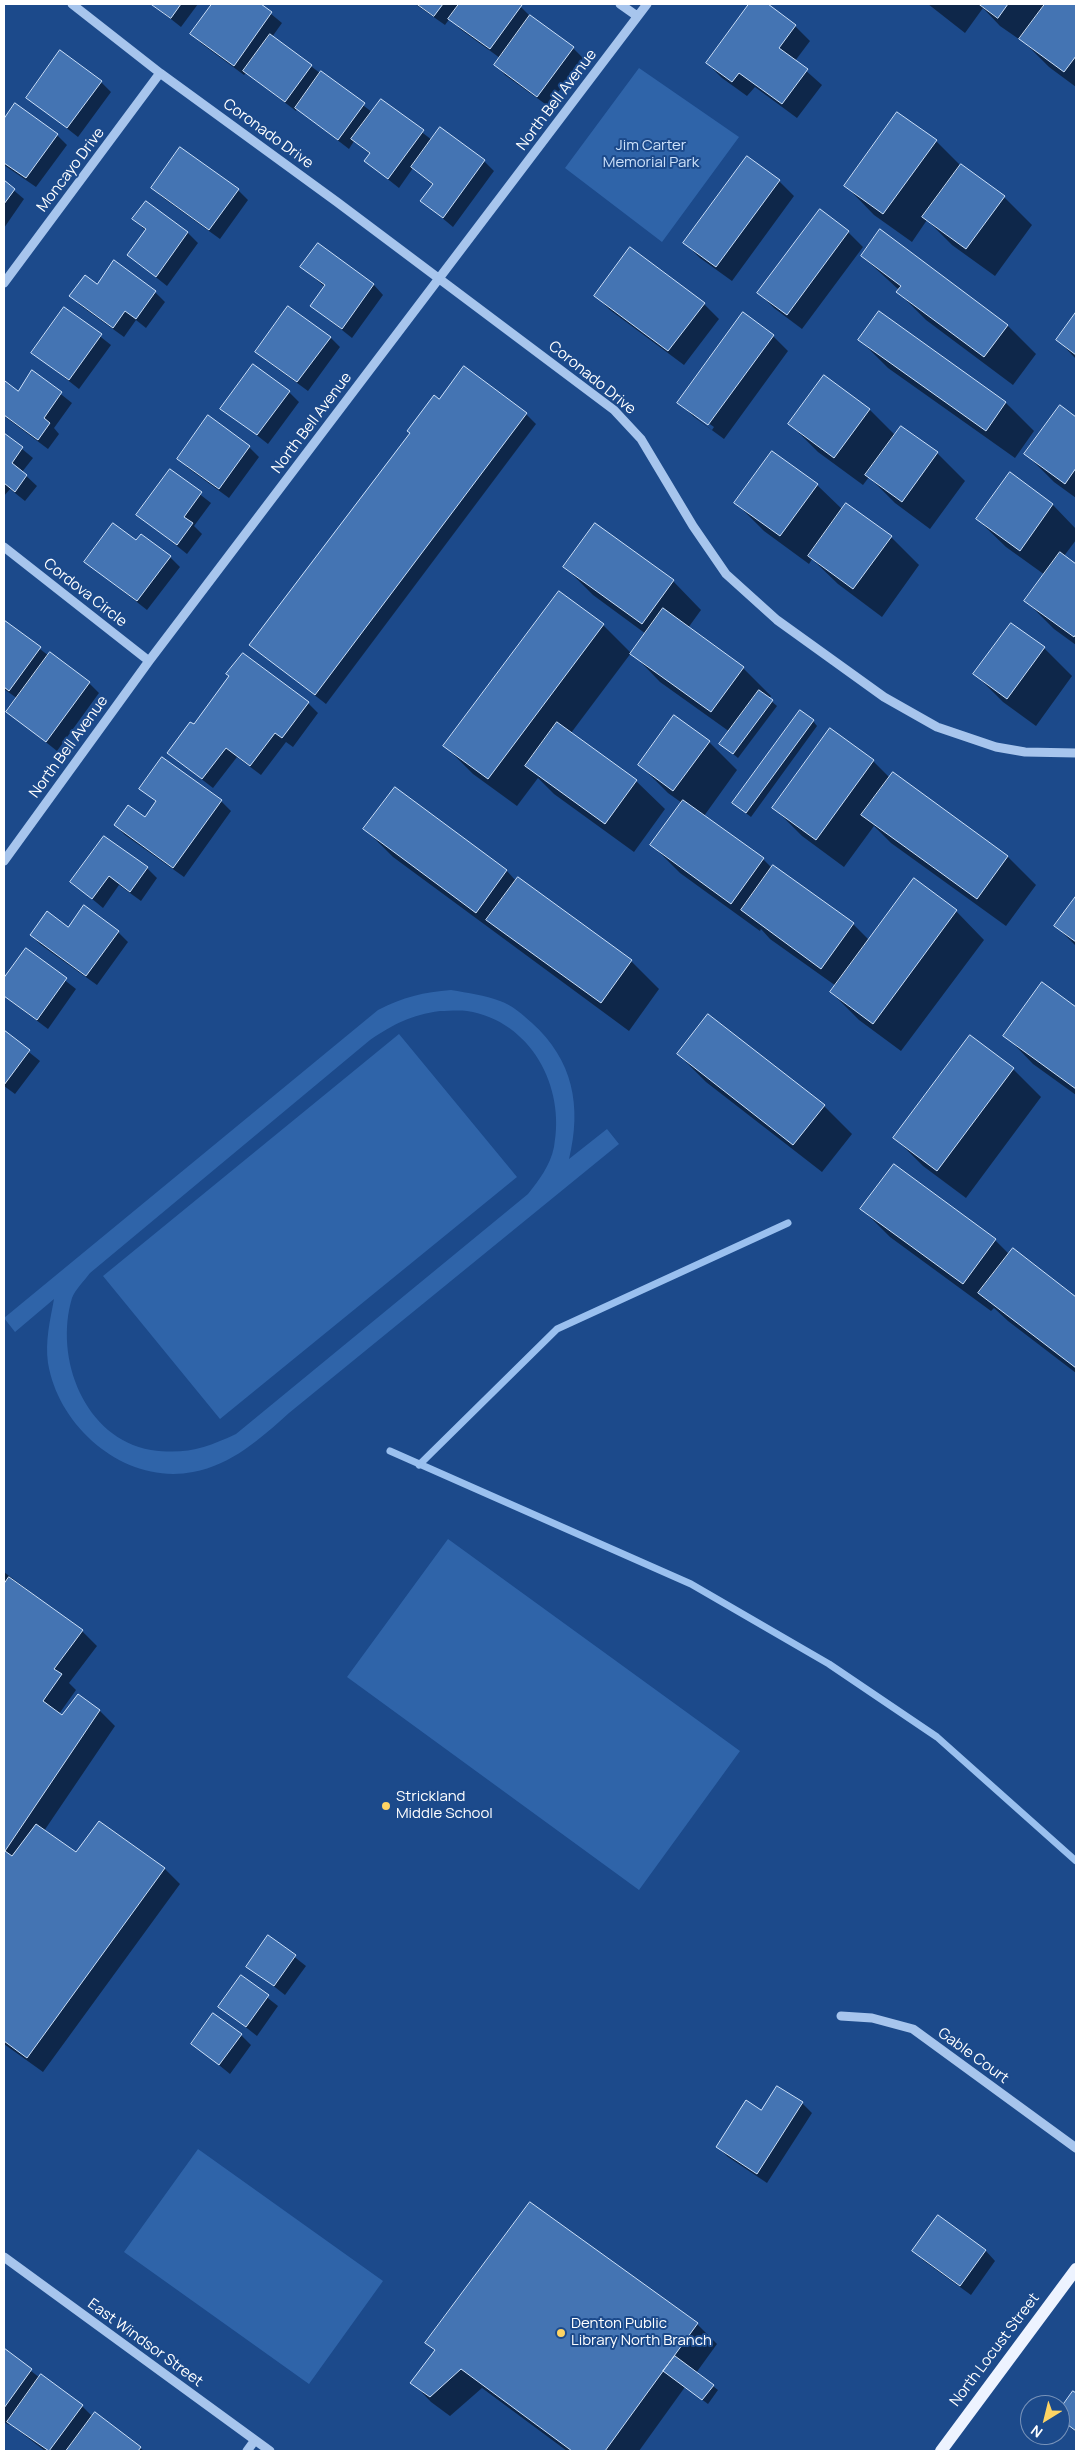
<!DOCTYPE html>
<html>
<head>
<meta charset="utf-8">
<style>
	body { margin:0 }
	#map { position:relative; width:1080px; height:2455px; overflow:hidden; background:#1c4a8b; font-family:Manrope,sans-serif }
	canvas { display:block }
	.frame { position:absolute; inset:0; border:5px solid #fff; pointer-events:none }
	.north { position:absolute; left:1020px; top:2395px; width:50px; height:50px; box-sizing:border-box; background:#1c4a8b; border:1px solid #7792b9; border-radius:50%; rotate:216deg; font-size:14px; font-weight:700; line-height:20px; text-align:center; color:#fff }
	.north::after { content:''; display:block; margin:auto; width:18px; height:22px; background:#fed464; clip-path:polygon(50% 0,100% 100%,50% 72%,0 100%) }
</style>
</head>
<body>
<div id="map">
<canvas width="1080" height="2455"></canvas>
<div class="frame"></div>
<div class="north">N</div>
</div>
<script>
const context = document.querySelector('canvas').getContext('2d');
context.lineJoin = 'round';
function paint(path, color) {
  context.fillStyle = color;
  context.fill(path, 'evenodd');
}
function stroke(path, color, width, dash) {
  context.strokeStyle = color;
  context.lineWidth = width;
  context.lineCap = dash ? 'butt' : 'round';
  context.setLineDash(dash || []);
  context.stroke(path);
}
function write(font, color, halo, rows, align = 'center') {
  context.font = font + ' Manrope,sans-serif';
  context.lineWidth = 4;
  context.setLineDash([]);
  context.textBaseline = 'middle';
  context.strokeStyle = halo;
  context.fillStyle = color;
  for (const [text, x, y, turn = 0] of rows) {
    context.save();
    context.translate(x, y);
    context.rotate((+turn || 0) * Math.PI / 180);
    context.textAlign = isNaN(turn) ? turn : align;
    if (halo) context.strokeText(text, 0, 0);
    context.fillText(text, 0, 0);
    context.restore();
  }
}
paint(new Path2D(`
	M 639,68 L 739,137 L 662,242 L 565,168 Z
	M 451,990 C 468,993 485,995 500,1001 C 512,1005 523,1015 532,1023 C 573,1060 582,1106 569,1159 L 607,1129 L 619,1144 L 289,1413 C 261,1438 232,1465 193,1472 C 126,1485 59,1429 48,1363 C 45,1341 50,1321 54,1299 L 15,1332 L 4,1318 L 378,1010 C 403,997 424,992 451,990 ZM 440,1011 C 448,1011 458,1010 467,1011 C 531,1021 566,1087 554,1147 C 550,1166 539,1180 528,1194 L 236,1434 C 206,1448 185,1455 151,1450 C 84,1438 54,1358 72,1298 C 75,1290 84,1281 90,1273 L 370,1040 C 394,1024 411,1015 440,1011 Z
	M 399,1034 L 517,1177 L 220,1419 L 103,1276 Z
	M 448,1539 L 740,1751 L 639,1890 L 347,1677 Z
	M 198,2149 L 383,2281 L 309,2384 L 124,2252 Z`), '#2f64a9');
paint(new Path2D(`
	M 152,4 L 198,4 L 181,27 Z
	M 214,4 L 259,4 L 282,23 L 272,37 L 372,112 L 381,101 L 432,140 L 484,161 L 494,171 L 453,227 L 422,201 L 433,185 L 413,168 L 399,188 L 365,161 L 370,154 L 354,141 L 349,149 L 297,109 L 296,111 L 246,73 L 244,75 L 202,44 L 192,34 Z
	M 415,4 L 518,4 L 531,17 L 573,48 L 583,58 L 548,106 L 505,75 L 496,65 L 500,58 L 460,29 L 450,18 L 445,25 Z
	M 751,4 L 766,4 L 795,26 L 810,41 L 795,61 L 822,85 L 797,118 L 755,87 L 747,96 L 722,78 L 707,63 Z
	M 928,4 L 1076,4 L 1076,87 L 1049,67 L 1026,44 L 1000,26 L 983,8 L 965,33 Z
	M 101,82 L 111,92 L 78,137 L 27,97 Z
	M 15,105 L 57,135 L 67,145 L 36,187 L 4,165 L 4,121 Z
	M 936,141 L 961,166 L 1004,197 L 1032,225 L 995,276 L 952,245 L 927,220 L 912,242 L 874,215 L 846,186 Z
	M 181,148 L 238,190 L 248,200 L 220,239 L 162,197 L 152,187 Z
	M 779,181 L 794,196 L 732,281 L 700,258 L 685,243 Z
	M 4,182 L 24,199 L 4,228 Z
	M 146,203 L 188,233 L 198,243 L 167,286 L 128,255 L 146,231 L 134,219 Z
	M 881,231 L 1008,326 L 1036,354 L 1013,385 L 926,320 L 898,292 L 899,290 L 862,256 Z
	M 848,232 L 863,247 L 802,329 L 774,308 L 759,293 Z
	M 318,245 L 374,285 L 383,295 L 352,338 L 312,306 L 325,287 L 302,267 Z
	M 114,262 L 155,292 L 165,302 L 146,328 L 136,320 L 124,337 L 81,306 L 71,296 L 97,285 Z
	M 595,295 L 704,304 L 719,319 L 684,365 L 610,310 Z
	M 64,308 L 111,345 L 79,389 L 32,352 Z
	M 879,313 L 1006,403 L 1034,431 L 1015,458 L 888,368 L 860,340 Z
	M 1076,314 L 1076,359 L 1058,340 Z
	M 773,336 L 788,351 L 724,439 L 694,417 L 679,402 ZM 694,413 L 714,427 L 712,430 L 694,416 Z
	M 330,337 L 340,347 L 308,391 L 267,361 L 257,352 Z
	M 33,372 L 72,403 L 54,428 L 59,434 L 48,449 L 4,416 L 4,385 L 5,383 L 18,392 Z
	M 289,392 L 299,402 L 268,444 L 222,408 Z
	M 439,401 L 526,414 L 536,424 L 326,704 L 250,645 L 411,434 Z
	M 1060,407 L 1076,419 L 1076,498 L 1054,482 L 1026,454 Z
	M 869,409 L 895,435 L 937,453 L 965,481 L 930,529 L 895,503 L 869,477 L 863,485 L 818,452 L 790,424 Z
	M 208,417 L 249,447 L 259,457 L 229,498 L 188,468 L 178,458 Z
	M 4,434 L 33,458 L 22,472 L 37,486 L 25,501 L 10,489 L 4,496 Z
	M 772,452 L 817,485 L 843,510 L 891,537 L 919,565 L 882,617 L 838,584 L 812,559 L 809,564 L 764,531 L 736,503 Z
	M 170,471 L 211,503 L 194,526 L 202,534 L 187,554 L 138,515 Z
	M 1010,474 L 1053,505 L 1076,529 L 1076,540 L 1064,556 L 1076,565 L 1076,645 L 1054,629 L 1026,601 L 1045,575 L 1006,547 L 977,519 Z
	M 136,542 L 170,557 L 180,567 L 147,610 L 86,562 Z
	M 565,567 L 673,581 L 701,610 L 688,628 L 743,668 L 771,696 L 769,699 L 777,706 L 738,758 L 721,744 L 730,732 L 660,682 L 632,653 L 646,634 L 593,595 Z
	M 4,621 L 49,656 L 51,654 L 89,683 L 99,693 L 57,751 L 8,712 L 18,699 L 4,689 Z
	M 603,625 L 631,653 L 571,733 L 636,781 L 665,809 L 634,852 L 554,794 L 538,778 L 517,806 L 473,774 L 445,746 Z
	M 1044,648 L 1072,676 L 1036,726 L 1003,702 L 975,674 Z
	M 308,703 L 318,713 L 293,747 L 286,742 L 261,775 L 237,757 L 213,788 L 168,753 L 194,726 Z
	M 813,721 L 817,726 L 751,817 L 738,807 Z
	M 830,730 L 873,761 L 890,778 L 893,774 L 1008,857 L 1036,885 L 1006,926 L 891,843 L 874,826 L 844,867 L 802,836 L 774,808 Z
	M 709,742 L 737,770 L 704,816 L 763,859 L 772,868 L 774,867 L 853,924 L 869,940 L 956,911 L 984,940 L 901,1051 L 859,1020 L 831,992 L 836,986 L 770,939 L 761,929 L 760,931 L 680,873 L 652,845 L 682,803 L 668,793 L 640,765 Z
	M 162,758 L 221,801 L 231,811 L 184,877 L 125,835 L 115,825 L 145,818 L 156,802 L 141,788 Z
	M 395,789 L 507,871 L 516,881 L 631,961 L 659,989 L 629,1031 L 393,857 L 365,829 Z
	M 104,837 L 147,868 L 157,878 L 141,901 L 119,885 L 103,908 L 72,882 Z
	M 1076,898 L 1076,946 L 1056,926 Z
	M 68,929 L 118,932 L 128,942 L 97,985 L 41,945 L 31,935 Z
	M 26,950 L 76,989 L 48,1029 L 4,996 L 4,980 Z
	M 1043,984 L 1076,1009 L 1076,1095 L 1033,1064 L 1005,1035 Z
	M 4,1032 L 40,1061 L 15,1094 L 4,1086 Z
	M 678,1054 L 824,1106 L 852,1134 L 822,1172 L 706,1082 Z
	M 1013,1069 L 1041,1097 L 966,1198 L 923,1166 L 895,1138 Z
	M 862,1209 L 995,1240 L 1009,1254 L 1013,1250 L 1076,1298 L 1076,1373 L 1008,1321 L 994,1308 L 991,1311 L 890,1237 Z
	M 4,1572 L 82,1631 L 97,1646 L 69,1683 L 76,1690 L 59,1714 L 62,1717 L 78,1696 L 100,1711 L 115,1726 L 44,1831 L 77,1854 L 100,1822 L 165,1869 L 180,1884 L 43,2072 L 4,2044 Z
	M 269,1937 L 306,1966 L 285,1995 L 248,1966 Z
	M 241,1977 L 278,2006 L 257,2036 L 220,2007 Z
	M 241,2035 L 251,2045 L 230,2074 L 193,2044 Z
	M 802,2103 L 812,2113 L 767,2183 L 728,2157 L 718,2147 L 762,2112 Z
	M 939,2217 L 986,2251 L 995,2261 L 971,2295 L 924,2261 L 914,2251 Z
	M 697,2324 L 717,2344 L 696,2373 L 718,2390 L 708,2404 L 685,2387 L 639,2451 L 567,2451 L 482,2388 L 450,2416 L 431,2402 L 412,2382 L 435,2351 L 426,2343 Z
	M 4,2350 L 40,2378 L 82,2406 L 93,2417 L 95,2414 L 144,2451 L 45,2451 L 10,2424 L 9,2425 L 4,2422 Z
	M 1073,2393 L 1076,2395 L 1076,2432 L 1060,2419 L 1060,2411 Z`), '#0007');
stroke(new Path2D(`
	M 390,1451 L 691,1584 L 829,1664 L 937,1737 L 1076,1861
	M 419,1465 L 557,1329 L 788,1223`), '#9ac0ef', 7);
const building = new Path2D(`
	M 151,4 L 181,4 L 171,18 Z
	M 212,4 L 261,4 L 272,12 L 234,66 L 190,34 Z
	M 417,4 L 443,4 L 434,16 Z
	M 459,4 L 520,4 L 522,5 L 490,49 L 448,19 Z
	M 749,4 L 768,4 L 796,25 L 779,48 L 808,69 L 782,104 L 739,73 L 732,82 L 706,63 Z
	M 979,4 L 1008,4 L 998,18 Z
	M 1045,4 L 1076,4 L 1076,56 L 1064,72 L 1019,39 Z
	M 530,15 L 574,47 L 537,97 L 494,65 Z
	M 270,34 L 312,65 L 285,102 L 243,71 Z
	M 60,50 L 102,81 L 67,128 L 26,98 Z
	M 321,71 L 365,103 L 338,140 L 295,108 Z
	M 381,99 L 424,130 L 388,179 L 364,161 L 370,153 L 351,139 Z
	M 15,103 L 58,134 L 26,178 L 4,163 L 4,119 Z
	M 897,112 L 937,140 L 883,214 L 844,186 Z
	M 440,127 L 485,160 L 443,218 L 420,201 L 433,184 L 411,167 Z
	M 180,147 L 239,189 L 209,230 L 151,188 Z
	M 747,156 L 780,180 L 716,267 L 683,243 Z
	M 961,164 L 1005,196 L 966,249 L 922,217 Z
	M 4,180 L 15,189 L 4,204 Z
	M 146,201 L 188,232 L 156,277 L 127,255 L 146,229 L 132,219 Z
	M 820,209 L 849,231 L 787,315 L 757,293 Z
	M 880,229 L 1008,325 L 984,357 L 896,292 L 901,286 L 861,256 Z
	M 318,243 L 374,284 L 342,329 L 310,306 L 325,285 L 300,267 Z
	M 630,247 L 705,303 L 668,351 L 594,296 Z
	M 114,260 L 156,291 L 136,319 L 125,311 L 113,328 L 69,296 L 85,275 L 97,284 Z
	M 288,306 L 331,337 L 297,382 L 255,352 Z
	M 64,307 L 102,334 L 69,380 L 31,353 Z
	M 879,311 L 1006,402 L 986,431 L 858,340 Z
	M 743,312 L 774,335 L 708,425 L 677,403 Z
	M 1076,312 L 1076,355 L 1056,340 Z
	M 253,364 L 290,391 L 257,435 L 220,409 Z
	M 464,366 L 527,413 L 315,695 L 249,645 L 410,433 L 407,431 L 434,395 L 439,399 Z
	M 32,370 L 62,392 L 44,418 L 50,423 L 38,440 L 4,415 L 4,383 L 5,381 L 18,391 Z
	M 824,375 L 870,409 L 834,458 L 788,424 Z
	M 1060,405 L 1076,417 L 1076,468 L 1065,484 L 1024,454 Z
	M 208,415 L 250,446 L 219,489 L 177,459 Z
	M 901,426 L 938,452 L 902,502 L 865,475 Z
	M 4,433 L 23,447 L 12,463 L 27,475 L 15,492 L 4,483 Z
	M 772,451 L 818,484 L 780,536 L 734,503 Z
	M 170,469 L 202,492 L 184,517 L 193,523 L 177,545 L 136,515 Z
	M 1010,472 L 1053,504 L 1020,551 L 976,519 Z
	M 846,503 L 892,536 L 853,589 L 808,556 Z
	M 113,523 L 136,540 L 141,534 L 171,556 L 137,601 L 84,562 Z
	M 595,523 L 674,580 L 642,624 L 563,567 Z
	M 1060,552 L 1076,564 L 1076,634 L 1074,637 L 1024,601 Z
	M 559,591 L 604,624 L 488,779 L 443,746 Z
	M 663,608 L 744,667 L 711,712 L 630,654 Z
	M 4,620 L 41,647 L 9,691 L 4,687 Z
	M 1011,623 L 1045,647 L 1007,699 L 973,674 Z
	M 50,652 L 90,682 L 46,742 L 6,712 Z
	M 243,653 L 309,702 L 282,738 L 275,733 L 250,766 L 226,748 L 202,779 L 167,753 L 190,722 L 194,724 L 229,676 L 226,674 Z
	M 759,690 L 773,700 L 733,754 L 719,744 Z
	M 800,710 L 814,720 L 746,813 L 732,803 Z
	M 674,715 L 710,741 L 673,791 L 638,765 Z
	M 557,722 L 637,780 L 605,824 L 525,766 Z
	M 830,728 L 874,760 L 816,840 L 772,808 Z
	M 162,757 L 222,800 L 173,868 L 114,825 L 128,805 L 145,817 L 156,801 L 139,789 Z
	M 893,772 L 1008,856 L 977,899 L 861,815 Z
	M 395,787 L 507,870 L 476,913 L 363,829 Z
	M 683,800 L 764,858 L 731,904 L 650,845 Z
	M 104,836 L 148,867 L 130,892 L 109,876 L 92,899 L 70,882 Z
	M 773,865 L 854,923 L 821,969 L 741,910 Z
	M 518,877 L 632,960 L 601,1003 L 486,920 Z
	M 914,878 L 957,910 L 873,1024 L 830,992 Z
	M 1076,896 L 1076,942 L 1054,926 Z
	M 84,905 L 119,931 L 86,976 L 30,935 L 47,911 L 68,927 Z
	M 26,948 L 67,978 L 37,1020 L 4,996 L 4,978 Z
	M 1042,982 L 1076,1007 L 1076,1089 L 1003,1036 Z
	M 708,1014 L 825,1105 L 793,1145 L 677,1054 Z
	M 4,1030 L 30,1050 L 4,1085 Z
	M 970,1035 L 1014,1068 L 937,1171 L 893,1138 Z
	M 894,1164 L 996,1239 L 963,1284 L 860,1209 Z
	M 1013,1248 L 1076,1297 L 1076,1368 L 978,1293 Z
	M 9,1577 L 83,1630 L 54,1669 L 62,1674 L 43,1701 L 62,1715 L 78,1694 L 100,1710 L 5,1851 L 12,1856 L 36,1824 L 76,1852 L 99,1821 L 165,1868 L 27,2058 L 4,2041 L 4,1584 Z
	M 268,1935 L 296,1955 L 274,1986 L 246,1967 Z
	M 241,1975 L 269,1995 L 246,2027 L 218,2007 Z
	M 213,2013 L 242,2034 L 219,2065 L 191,2044 Z
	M 777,2086 L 803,2102 L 757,2174 L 716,2147 L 746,2100 L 761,2110 Z
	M 530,2202 L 698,2323 L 605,2451 L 572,2451 L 461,2369 L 430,2397 L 410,2383 L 435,2350 L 425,2343 Z
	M 938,2215 L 986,2250 L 960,2286 L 912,2251 Z
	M 4,2348 L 32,2369 L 4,2408 Z
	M 675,2356 L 714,2385 L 702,2400 L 663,2371 Z
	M 41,2374 L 83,2405 L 49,2451 L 7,2422 Z
	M 1073,2391 L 1076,2393 L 1076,2431 L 1060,2419 L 1060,2409 Z
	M 95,2412 L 141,2447 L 138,2451 L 66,2451 Z`);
paint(building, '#4474b3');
stroke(building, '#cce0f9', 1);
stroke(new Path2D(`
	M 72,4 L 160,73 L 337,202 L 614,410 L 641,439 L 693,526 L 726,574 L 777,620 L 884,697 L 937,727 L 996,747 L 1025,752 L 1076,753
	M 620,4 L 637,16
	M 4,283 L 160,73
	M 4,547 L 149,661
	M 4,861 L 149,661 L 647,4
	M 841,2016 L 872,2018 L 913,2029 L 1076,2148
	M 4,2257 L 270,2451
	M 247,2451 L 255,2440`), '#a7c5ed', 9);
stroke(new Path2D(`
	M 941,2451 L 1076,2269`), '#edf3ff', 12);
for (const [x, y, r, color] of [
	[386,1806,5,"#fed464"],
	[561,2333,5,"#fed464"]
]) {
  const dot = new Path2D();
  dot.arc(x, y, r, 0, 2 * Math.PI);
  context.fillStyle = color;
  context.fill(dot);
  stroke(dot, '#1c4a8b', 2);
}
write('15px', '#fff', '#1c4a8b', [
	["North Bell Avenue",557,100,-53],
	["Coronado Drive",268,134,36],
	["Moncayo Drive",71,170,-53],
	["Coronado Drive",592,378,39],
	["North Bell Avenue",312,423,-53],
	["Cordova Circle",85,593,38],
	["North Bell Avenue",69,747,-54],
	["Gable Court",973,2056,36],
	["East Windsor Street",145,2343,36],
	["North Locust Street",995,2350,-53]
]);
write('15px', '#cce0f9', '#1c4a8b', [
	["Jim Carter",651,146],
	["Memorial Park",651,163]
]);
write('15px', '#fff', '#1c4a8b', [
	["Strickland",396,1797],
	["Middle School",396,1814],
	["Denton Public",571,2324],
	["Library North Branch",571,2341]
], 'left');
</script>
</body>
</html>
